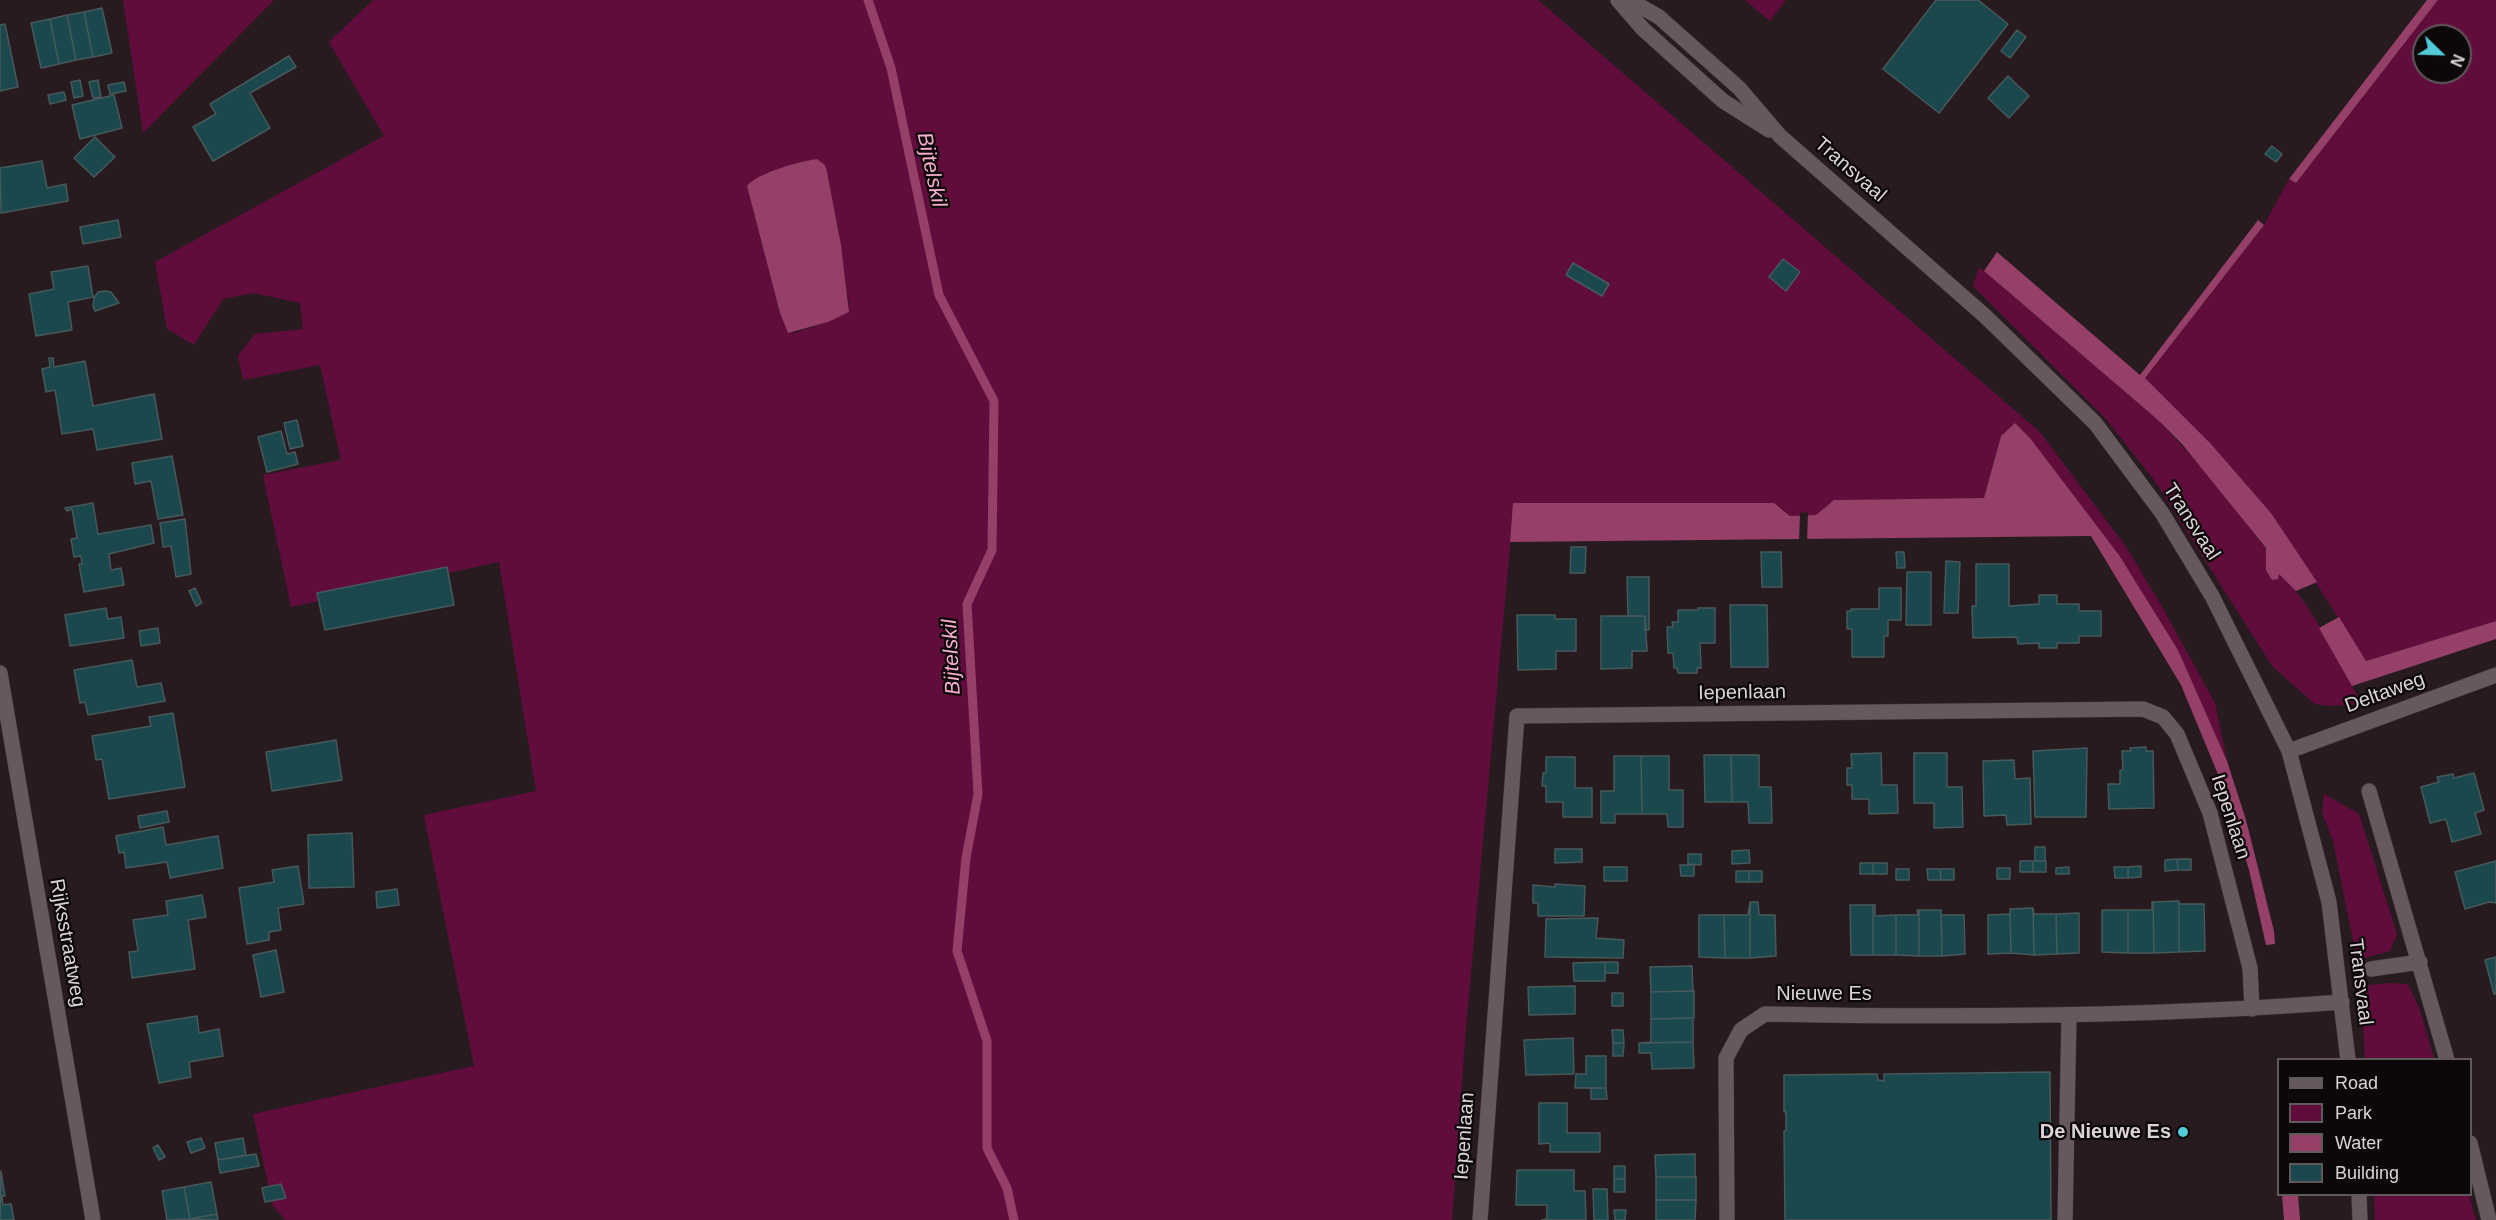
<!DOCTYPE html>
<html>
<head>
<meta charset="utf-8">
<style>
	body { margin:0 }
	#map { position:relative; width:2496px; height:1220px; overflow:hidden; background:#271b20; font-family:Arial,sans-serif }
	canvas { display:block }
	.legend { position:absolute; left:2277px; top:1058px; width:195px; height:138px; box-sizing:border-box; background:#0c0709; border:2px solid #5f595b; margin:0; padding:8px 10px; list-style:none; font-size:18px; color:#dcd3d7 }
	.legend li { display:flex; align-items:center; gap:12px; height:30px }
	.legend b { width:30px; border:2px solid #5f595b }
	.north { position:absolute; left:2412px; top:24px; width:60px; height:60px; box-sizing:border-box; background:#0c0709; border:2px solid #5f595b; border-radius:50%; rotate:113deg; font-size:16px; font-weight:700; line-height:24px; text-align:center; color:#dcd3d7 }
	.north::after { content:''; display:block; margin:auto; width:21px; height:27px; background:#52cbd8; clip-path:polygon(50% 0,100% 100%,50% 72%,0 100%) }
</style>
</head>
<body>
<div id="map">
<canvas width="2496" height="1220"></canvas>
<ul class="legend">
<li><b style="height:8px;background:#67585e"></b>Road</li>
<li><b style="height:16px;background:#610d3c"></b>Park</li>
<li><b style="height:16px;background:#953f69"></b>Water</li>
<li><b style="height:16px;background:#1b484d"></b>Building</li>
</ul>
<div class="north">N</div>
</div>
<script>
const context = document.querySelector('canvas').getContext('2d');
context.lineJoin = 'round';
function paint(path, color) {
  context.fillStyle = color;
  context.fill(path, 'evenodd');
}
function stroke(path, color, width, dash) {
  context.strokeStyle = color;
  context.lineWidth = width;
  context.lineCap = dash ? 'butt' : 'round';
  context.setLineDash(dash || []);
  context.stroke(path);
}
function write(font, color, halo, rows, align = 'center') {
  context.font = font + ' Arial,sans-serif';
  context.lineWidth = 4.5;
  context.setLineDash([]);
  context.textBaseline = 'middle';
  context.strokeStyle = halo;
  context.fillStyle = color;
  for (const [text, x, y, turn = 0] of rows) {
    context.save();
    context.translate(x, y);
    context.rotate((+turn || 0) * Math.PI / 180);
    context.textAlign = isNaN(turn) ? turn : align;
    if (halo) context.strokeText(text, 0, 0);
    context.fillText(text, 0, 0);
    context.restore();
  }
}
paint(new Path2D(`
	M 123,0 L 274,0 L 143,133 Z
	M 373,0 L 1538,0 L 2040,432 L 2127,548 L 2161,605 L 2215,703 L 2227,761 L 2178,650 L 2119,555 L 2030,438 L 2015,423 L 2001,436 L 1984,498 L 1834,500 L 1816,515 L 1790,516 L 1774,503 L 1514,503 L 1466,1027 L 1452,1220 L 286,1220 L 273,1206 L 253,1114 L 474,1066 L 424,815 L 536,791 L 499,562 L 291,607 L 263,475 L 341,460 L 320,365 L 243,380 L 238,356 L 255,334 L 303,329 L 300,303 L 254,293 L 223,299 L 194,345 L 167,329 L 155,262 L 384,136 L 329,42 ZM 809,160 L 825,165 L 838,228 L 849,305 L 828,322 L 793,333 L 780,313 L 747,186 L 766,174 Z
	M 1745,0 L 1786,0 L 1770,21 Z
	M 2438,0 L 2496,0 L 2496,621 L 2366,661 L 2271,513 L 2211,444 L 2145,378 L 2264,225 L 2289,179 L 2296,183 ZM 2424,36 L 2460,36 L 2460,72 L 2424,72 Z
	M 1979,267 L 2158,420 L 2208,474 L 2266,549 L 2266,570 C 2271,571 2276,572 2279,574 C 2307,594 2344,672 2362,704 L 2329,706 L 2315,704 L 2272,666 L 2155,481 L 2105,418 L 1973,286 Z
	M 2324,794 L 2359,814 L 2397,934 L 2390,951 L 2357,960 L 2333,841 L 2322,812 Z
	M 2389,983 L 2408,984 L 2420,1010 L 2434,1059 L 2365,1059 L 2361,986 Z
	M 2374,1195 L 2469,1195 L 2476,1220 L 2375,1220 Z`), '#610d3c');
paint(new Path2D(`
	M 2427,0 L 2438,0 L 2296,183 L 2289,179 Z
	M 817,159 L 825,165 L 827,172 L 841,245 L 849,312 L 828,322 L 788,333 L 780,313 L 747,186 C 757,173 801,161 817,159 Z
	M 2258,220 L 2264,225 L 2145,378 L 2211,444 L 2271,513 L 2317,582 L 2296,591 L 2279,574 L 2278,579 L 2272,580 L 2266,570 L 2266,548 L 2182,444 L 2158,420 L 1984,271 L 1997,252 L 2140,375 Z
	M 2015,423 L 2030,438 L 2119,555 L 2178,650 L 2227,761 L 2246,820 L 2274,931 L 2275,944 L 2266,945 L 2249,870 L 2227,796 L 2181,685 L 2091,536 L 1510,542 L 1513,503 L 1774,503 L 1790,516 L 1816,515 L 1834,500 L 1984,498 L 2001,436 Z
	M 2339,617 L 2366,661 L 2496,621 L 2496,639 L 2352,686 L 2319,628 Z
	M 2282,1195 L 2298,1195 L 2300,1220 L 2284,1220 Z`), '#953f69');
paint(new Path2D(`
	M 1808,512 L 1807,542 L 1799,542 L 1800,513 Z`), '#271b20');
stroke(new Path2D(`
	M 868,0 L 891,68 L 939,295 L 994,401 L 992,550 L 967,604 L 978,794 L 966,858 L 957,951 L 987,1041 L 987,1148 L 1007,1188 L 1014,1220`), '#953f69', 9);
const building = new Path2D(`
	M 1936,0 L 1978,0 L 2008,24 L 1939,113 L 1883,69 Z
	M 102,8 L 112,53 L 93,57 L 84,12 Z
	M 84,12 L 93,57 L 76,60 L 67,15 Z
	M 67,15 L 76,60 L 59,64 L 50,19 Z
	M 50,19 L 59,64 L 41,68 L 31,23 Z
	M 5,24 L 18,87 L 0,91 L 0,25 Z
	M 2017,30 L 2026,37 L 2010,58 L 2001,51 Z
	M 289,56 L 296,67 L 250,93 L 270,128 L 213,161 L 193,127 L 216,114 L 210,104 Z
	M 2008,76 L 2029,96 L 2009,118 L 1988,98 Z
	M 80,80 L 83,96 L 74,98 L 71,82 Z
	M 98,80 L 101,97 L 93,98 L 89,82 Z
	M 124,82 L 126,91 L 110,94 L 108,85 Z
	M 64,92 L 66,100 L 50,104 L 48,95 Z
	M 114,95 L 122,128 L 80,139 L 72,105 Z
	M 95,137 L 115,157 L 94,177 L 74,158 Z
	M 2272,146 L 2282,154 L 2276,162 L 2265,154 Z
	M 42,161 L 47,188 L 66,184 L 68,201 L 1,213 L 0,168 Z
	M 118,220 L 121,237 L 83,244 L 80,227 Z
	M 1783,259 L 1800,272 L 1786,291 L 1769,277 Z
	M 1573,263 L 1609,284 L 1602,296 L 1566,275 Z
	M 88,266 L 93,297 L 68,302 L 72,330 L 36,336 L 29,294 L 54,289 L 51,272 Z
	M 106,291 L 111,292 L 119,303 L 95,311 L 93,306 L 94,298 L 98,292 Z
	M 49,358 L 53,358 L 54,367 L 85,361 L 93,406 L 154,394 L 162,439 L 97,450 L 93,429 L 62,434 L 55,390 L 46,392 L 42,369 L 50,367 Z
	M 297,420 L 303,446 L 290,449 L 284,423 Z
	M 281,431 L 287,454 L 295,452 L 298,464 L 267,472 L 258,437 Z
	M 172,456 L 183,515 L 158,519 L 151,481 L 135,484 L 132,463 Z
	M 93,503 L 98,534 L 151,525 L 154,543 L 109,554 L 111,570 L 121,568 L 124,585 L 84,592 L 79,564 L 82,564 L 81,556 L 74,557 L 71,539 L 77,538 L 72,509 L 67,511 L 65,508 Z
	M 185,519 L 191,574 L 176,577 L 171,546 L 163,547 L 160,523 Z
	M 1571,547 L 1586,547 L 1585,573 L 1570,573 Z
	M 1761,552 L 1781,552 L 1782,587 L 1762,587 Z
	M 1896,552 L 1904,552 L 1905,568 L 1897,568 Z
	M 1946,561 L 1960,562 L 1958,613 L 1944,613 Z
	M 1976,564 L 2009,564 L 2009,606 L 2039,604 L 2039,595 L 2057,595 L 2057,604 L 2079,604 L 2079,611 L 2101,611 L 2101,636 L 2079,636 L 2079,643 L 2057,643 L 2057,648 L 2039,648 L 2039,643 L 2018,644 L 2017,637 L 1973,638 L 1972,606 L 1976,606 Z
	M 447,567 L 454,605 L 325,630 L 317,593 Z
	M 1907,572 L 1931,572 L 1931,625 L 1906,625 Z
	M 1627,577 L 1649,577 L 1649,630 L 1645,630 L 1645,616 L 1628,616 Z
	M 195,588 L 202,603 L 196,606 L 189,591 Z
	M 1879,588 L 1901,588 L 1901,620 L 1888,620 L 1888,636 L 1884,636 L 1884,657 L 1852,657 L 1852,629 L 1847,629 L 1847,611 L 1852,611 L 1851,609 L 1879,609 Z
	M 1730,605 L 1767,605 L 1768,667 L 1731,667 Z
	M 106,608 L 108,619 L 121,617 L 124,638 L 70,646 L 65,615 Z
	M 1698,608 L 1715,608 L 1715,643 L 1700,643 L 1701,668 L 1697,668 L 1697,673 L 1678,673 L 1677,668 L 1674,668 L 1673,653 L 1668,653 L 1667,627 L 1673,627 L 1672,622 L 1678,622 L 1678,610 L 1698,610 Z
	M 1517,615 L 1555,615 L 1555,619 L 1576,619 L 1576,651 L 1556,651 L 1556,669 L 1518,670 Z
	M 1601,616 L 1645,616 L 1647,651 L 1632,651 L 1632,668 L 1601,669 Z
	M 158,628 L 160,643 L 141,646 L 139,631 Z
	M 132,660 L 137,687 L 161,683 L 165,701 L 88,715 L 85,702 L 80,703 L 74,670 Z
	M 173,713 L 185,787 L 109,799 L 102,759 L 96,760 L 92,736 L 151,726 L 149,717 Z
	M 336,740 L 342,780 L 272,791 L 266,752 Z
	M 2146,747 L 2146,751 L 2153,751 L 2154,808 L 2109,809 L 2108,784 L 2120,784 L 2120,770 L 2123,770 L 2122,751 L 2131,751 L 2130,748 Z
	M 2087,748 L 2086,817 L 2035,817 L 2033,751 Z
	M 1881,753 L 1882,785 L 1897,785 L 1898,813 L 1869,814 L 1869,799 L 1852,799 L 1852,785 L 1847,785 L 1847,768 L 1852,768 L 1851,754 Z
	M 1914,753 L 1947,753 L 1947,787 L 1962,787 L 1963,827 L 1934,828 L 1934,803 L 1914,803 Z
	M 1704,755 L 1731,755 L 1732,802 L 1705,802 Z
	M 1731,755 L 1759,755 L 1759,787 L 1771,787 L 1772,823 L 1749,823 L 1748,802 L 1732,802 Z
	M 1614,756 L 1641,756 L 1642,814 L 1615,814 L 1615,823 L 1601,823 L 1601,791 L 1614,791 Z
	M 1641,756 L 1669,756 L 1669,790 L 1683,790 L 1683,827 L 1668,827 L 1667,814 L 1642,814 Z
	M 1546,757 L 1575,757 L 1575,788 L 1592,788 L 1592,817 L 1563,817 L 1563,802 L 1546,802 L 1546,786 L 1542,786 L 1543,773 L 1546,773 Z
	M 2014,760 L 2015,779 L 2030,778 L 2031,824 L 2007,825 L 2006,815 L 1984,816 L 1983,761 Z
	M 2474,773 L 2484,810 L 2475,813 L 2481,834 L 2452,842 L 2446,819 L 2430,823 L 2421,787 L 2439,782 L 2437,777 L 2453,774 L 2454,778 Z
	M 167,811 L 169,822 L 140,828 L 138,816 Z
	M 163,827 L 166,845 L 218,836 L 223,868 L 170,878 L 167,862 L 126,868 L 124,852 L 119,853 L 116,836 Z
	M 352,833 L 354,887 L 309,888 L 308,835 Z
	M 2035,847 L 2045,847 L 2045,861 L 2035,861 Z
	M 1555,849 L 1582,849 L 1582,862 L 1555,863 Z
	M 1749,850 L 1750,863 L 1732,864 L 1732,851 Z
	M 1688,854 L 1701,854 L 1701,865 L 1688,864 Z
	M 2177,859 L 2178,870 L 2165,871 L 2165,860 Z
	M 2177,859 L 2191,859 L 2191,870 L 2178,870 Z
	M 2020,861 L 2033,861 L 2033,872 L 2020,872 Z
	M 2033,861 L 2046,861 L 2046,872 L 2033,872 Z
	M 2496,861 L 2496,903 L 2489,902 L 2465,909 L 2455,872 Z
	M 1860,863 L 1873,863 L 1873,874 L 1860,874 Z
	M 1873,863 L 1887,863 L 1887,874 L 1873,874 Z
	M 1680,865 L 1694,865 L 1694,876 L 1681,876 Z
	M 298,866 L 304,904 L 278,908 L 281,930 L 269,932 L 269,940 L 247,944 L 239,888 L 274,882 L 272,870 Z
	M 2141,866 L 2141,877 L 2128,878 L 2128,867 Z
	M 1604,867 L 1627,867 L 1627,881 L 1604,881 Z
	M 2069,867 L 2069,874 L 2056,874 L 2056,868 Z
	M 2114,867 L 2128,867 L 2128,878 L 2115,878 Z
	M 1997,868 L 2010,868 L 2010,879 L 1997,879 Z
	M 1896,869 L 1909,869 L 1909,880 L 1896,880 Z
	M 1927,869 L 1940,869 L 1941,880 L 1928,880 Z
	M 1940,869 L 1954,869 L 1954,880 L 1941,880 Z
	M 1736,871 L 1749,871 L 1749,882 L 1736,882 Z
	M 1749,871 L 1762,871 L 1762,882 L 1749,882 Z
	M 1555,884 L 1585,886 L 1584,916 L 1538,916 L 1538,903 L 1533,903 L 1533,885 L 1555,887 Z
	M 397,889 L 399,905 L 377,908 L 376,892 Z
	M 202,895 L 206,917 L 188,920 L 195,969 L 132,978 L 129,952 L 138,951 L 133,920 L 168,915 L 166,901 Z
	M 2179,901 L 2179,904 L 2204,904 L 2205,951 L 2179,952 Z
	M 2179,901 L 2179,952 L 2154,953 L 2153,902 Z
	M 1750,902 L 1758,902 L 1759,915 L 1775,915 L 1776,956 L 1750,958 Z
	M 1750,902 L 1750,958 L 1725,958 L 1724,915 L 1748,915 Z
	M 2152,902 L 2153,902 L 2154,953 L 2128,953 L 2128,910 L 2152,910 Z
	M 1850,905 L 1873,905 L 1873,955 L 1851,955 Z
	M 1873,905 L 1875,905 L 1875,916 L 1896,915 L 1896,955 L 1873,955 Z
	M 2033,908 L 2034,914 L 2056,914 L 2057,954 L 2034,955 Z
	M 2033,908 L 2034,955 L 2011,953 L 2010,909 Z
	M 2010,909 L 2011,953 L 1988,954 L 1988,915 L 2010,914 Z
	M 1917,910 L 1919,910 L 1919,956 L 1896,955 L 1896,915 L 1918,915 Z
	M 1919,910 L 1941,910 L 1942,956 L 1919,956 Z
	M 2102,910 L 2128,910 L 2128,953 L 2102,952 Z
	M 2079,913 L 2079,953 L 2057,954 L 2056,914 Z
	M 1699,915 L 1724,915 L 1725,958 L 1699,957 Z
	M 1941,915 L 1964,915 L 1965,954 L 1942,956 Z
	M 1598,918 L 1596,938 L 1624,940 L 1623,958 L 1545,957 L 1546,919 Z
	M 276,950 L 284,992 L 261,997 L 253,955 Z
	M 2496,957 L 2496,994 L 2494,994 L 2485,960 Z
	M 1605,962 L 1618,962 L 1618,973 L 1605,973 Z
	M 1605,962 L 1605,981 L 1574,981 L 1573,963 Z
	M 1692,966 L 1693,991 L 1651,992 L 1650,967 Z
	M 1575,986 L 1575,1014 L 1529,1015 L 1528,987 Z
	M 1694,991 L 1694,1018 L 1651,1019 L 1651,992 Z
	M 1612,993 L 1623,993 L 1623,1006 L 1612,1006 Z
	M 197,1016 L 199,1033 L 219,1029 L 223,1056 L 189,1062 L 191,1077 L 159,1083 L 147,1024 Z
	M 1693,1018 L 1693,1042 L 1639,1043 L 1651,1042 L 1651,1019 Z
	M 1612,1030 L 1623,1030 L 1624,1043 L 1613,1043 Z
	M 1573,1038 L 1574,1074 L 1526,1075 L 1524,1040 Z
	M 1693,1042 L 1694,1068 L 1652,1069 L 1651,1053 L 1639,1053 L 1639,1043 Z
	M 1613,1043 L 1624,1043 L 1623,1056 L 1613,1056 Z
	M 1586,1056 L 1606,1056 L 1606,1088 L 1575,1088 L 1576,1074 L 1586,1074 Z
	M 2050,1072 L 2051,1220 L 1785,1220 L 1784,1131 L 1786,1131 L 1786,1111 L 1784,1112 L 1784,1075 L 1877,1074 L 1878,1080 L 1884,1081 L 1884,1074 Z
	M 1591,1088 L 1606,1088 L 1607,1099 L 1591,1099 Z
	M 1539,1103 L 1567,1103 L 1567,1133 L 1600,1133 L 1600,1152 L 1550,1152 L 1550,1143 L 1539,1144 Z
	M 201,1138 L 205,1148 L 191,1153 L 187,1142 Z
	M 243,1138 L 246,1155 L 218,1160 L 215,1143 Z
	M 158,1145 L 165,1157 L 159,1160 L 153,1148 Z
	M 256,1154 L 259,1166 L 220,1173 L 218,1160 Z
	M 1695,1154 L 1695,1177 L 1656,1177 L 1655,1155 Z
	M 1614,1166 L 1625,1166 L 1625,1179 L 1614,1179 Z
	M 1517,1170 L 1574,1170 L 1574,1191 L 1585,1191 L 1586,1220 L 1541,1220 L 1547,1219 L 1547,1205 L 1516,1205 Z
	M 1,1171 L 5,1196 L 2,1196 L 3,1205 L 11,1204 L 14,1220 L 0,1220 Z
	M 1656,1177 L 1696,1177 L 1696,1200 L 1656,1200 Z
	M 1614,1179 L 1625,1179 L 1625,1192 L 1614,1192 Z
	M 211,1182 L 217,1214 L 190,1219 L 184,1187 Z
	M 281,1184 L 286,1198 L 265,1202 L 262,1188 Z
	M 184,1187 L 190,1219 L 167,1220 L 162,1191 Z
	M 1593,1189 L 1607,1189 L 1608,1220 L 1594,1220 Z
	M 1656,1200 L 1696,1200 L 1695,1220 L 1656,1220 Z
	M 1614,1210 L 1626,1210 L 1625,1220 L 1615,1220 Z
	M 217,1214 L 218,1220 L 190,1219 Z`);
paint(building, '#1b484d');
stroke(building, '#47595a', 1.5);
const minor = new Path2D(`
	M 1618,0 L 1643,29 L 1723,101 L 1769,130
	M 1630,0 L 1659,17 L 1739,88 L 1780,136 L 1985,316 L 2095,423 L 2162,513 L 2212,596 L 2289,751 L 2329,902 L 2348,1060
	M 0,673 L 93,1220
	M 2289,751 L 2496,675
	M 2369,791 L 2447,1060
	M 2371,969 L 2420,962
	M 2470,1143 L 2489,1220
	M 2359,1194 L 2360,1220
	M 1480,1220 L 1517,716 L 2143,709 L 2163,717 L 2177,734 L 2210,813 L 2250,968 L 2252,1009
	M 1727,1220 L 1726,1058 L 1741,1030 L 1765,1014 C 1958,1018 2150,1017 2342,1002
	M 2065,1220 L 2069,1016`);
stroke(minor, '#41373b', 16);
stroke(minor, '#67585e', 15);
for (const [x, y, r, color] of [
	[2183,1132,6,"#52cbd8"]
]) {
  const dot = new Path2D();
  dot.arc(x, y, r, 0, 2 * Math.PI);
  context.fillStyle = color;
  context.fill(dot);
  stroke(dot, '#0c0709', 2);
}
write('20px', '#dcd3d7', '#0c0709', [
	["Transvaal",1850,170,41],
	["Transvaal",2191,522,57],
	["Iepenlaan",1742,693,-1],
	["Deltaweg",2385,693,-20],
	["Iepenlaan",2230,817,72],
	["Rijksstraatweg",67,943,80],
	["Transvaal",2360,982,83],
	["Nieuwe Es",1824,994],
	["Iepenlaan",1465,1136,-86]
]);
write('bold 20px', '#dcd3d7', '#0c0709', [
	["De Nieuwe Es",2171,1132]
], 'right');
write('italic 21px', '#f9b0cf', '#0c0709', [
	["Bijtelskil",931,170,78],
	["Bijtelskil",952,657,-93]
]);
</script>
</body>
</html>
